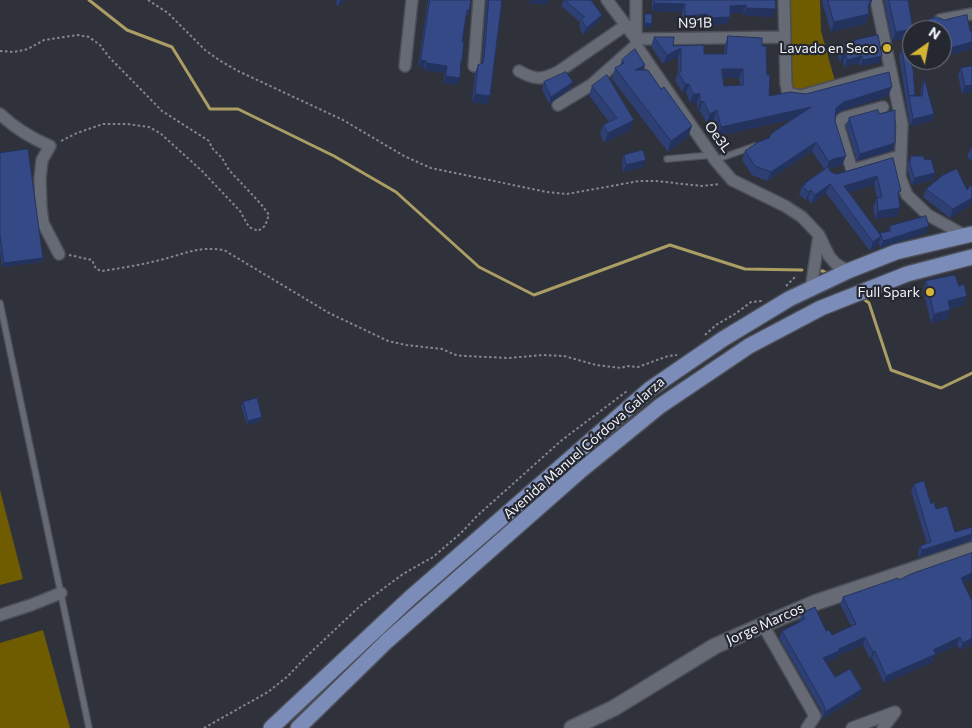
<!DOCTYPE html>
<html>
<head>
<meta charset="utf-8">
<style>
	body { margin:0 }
	#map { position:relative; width:972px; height:728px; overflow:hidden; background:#2f323b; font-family:Commissioner,sans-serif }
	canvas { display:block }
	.north { position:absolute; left:902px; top:20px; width:50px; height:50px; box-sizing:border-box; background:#252831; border:1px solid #767981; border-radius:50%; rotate:33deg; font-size:14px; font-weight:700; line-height:20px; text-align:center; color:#f0f3f9 }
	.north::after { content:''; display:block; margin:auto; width:18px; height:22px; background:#d6b534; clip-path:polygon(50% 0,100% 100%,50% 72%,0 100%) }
</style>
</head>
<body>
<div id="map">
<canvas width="972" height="728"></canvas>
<div class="north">N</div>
</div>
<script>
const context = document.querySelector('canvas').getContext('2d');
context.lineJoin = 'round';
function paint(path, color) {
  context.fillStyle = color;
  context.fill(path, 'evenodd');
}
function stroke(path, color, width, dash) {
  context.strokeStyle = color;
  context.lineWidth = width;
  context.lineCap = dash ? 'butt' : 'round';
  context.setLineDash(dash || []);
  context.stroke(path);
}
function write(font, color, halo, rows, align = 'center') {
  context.font = font + ' Commissioner,sans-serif';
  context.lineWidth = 4.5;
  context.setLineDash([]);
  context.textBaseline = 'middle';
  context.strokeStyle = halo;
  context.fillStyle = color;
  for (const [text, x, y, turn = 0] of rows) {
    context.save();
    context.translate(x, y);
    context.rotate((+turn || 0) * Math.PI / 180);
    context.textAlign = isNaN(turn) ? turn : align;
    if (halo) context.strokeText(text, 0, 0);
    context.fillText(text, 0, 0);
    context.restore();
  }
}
paint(new Path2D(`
	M 789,0 L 820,0 L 821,31 L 835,81 C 817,88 804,99 789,83 Z
	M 0,490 L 23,579 L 0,585 Z
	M 43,630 L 70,728 L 0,728 L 0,643 Z`), '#6f5b00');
stroke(new Path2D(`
	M 89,0 L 127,30 L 172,47 L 210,109 L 238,109 L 334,156 L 396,192 L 479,267 L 534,295 L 670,245 L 745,269 L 802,270
	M 820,271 L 823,271 L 830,275
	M 865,300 L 869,303 L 891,370 L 941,388 L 972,373`), '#ab9d64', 3);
const lane = new Path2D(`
	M 667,159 L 712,155
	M 715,160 L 755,146
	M 0,303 L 89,728`);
const street = new Path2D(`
	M 607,0 L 636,39 L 636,45 L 715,160 L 732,180 L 785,206 L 802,217 L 819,235 L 829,256 L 836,264 L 848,271
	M 636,0 L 636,39 L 785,37
	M 784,0 L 786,84 L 788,93 L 801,96 L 891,70
	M 876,0 L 902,124 L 900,177 L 907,195 L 928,215 L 964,235
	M 940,20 L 972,14
	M 405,66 L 412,0
	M 474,66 L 479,0
	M 519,71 C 535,80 542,80 558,72 L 626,25
	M 558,105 L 591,85 L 636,45
	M 883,107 L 843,118 L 839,122 L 839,128 L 852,170 L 900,156
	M 0,114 C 15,128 31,138 50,146 L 42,160 L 40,179 L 41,208 L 43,223 L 59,254
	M 811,289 L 819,235
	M 0,615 L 31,605 L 61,593
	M 763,625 L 815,716 L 807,728
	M 852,728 L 895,712 L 883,728`);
const secondary = new Path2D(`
	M 572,728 L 614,708 L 715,646 L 763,625 L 817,602 L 972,550`);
const primary = new Path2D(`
	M 271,728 L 410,598 L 650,389 L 723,339 L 789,299 L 848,271 L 896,252 L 972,234
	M 298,728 L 387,641 L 579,472 L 660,406 L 749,346 L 821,308 L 907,274 L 972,257`);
stroke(lane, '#4b4e56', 8);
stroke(street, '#4b4e56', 14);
stroke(secondary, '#4b4e56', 18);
stroke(primary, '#4b4e56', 18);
stroke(new Path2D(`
	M 148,0 L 168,13 L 205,50 L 219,60 L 238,71 L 343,120 L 404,156 L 431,168 L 547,192 L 567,194 L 639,181 L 656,181 L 702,186 L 720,184
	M 0,51 L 14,52 L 28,49 L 44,40 L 78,35 L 89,37 L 100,45 L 109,57 L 162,111 L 209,141 L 212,148 L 222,158 L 229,170 L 261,204 L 269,215 L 265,226 L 258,231 L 249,227 L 240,211 L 202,171 L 160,133 L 149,127 L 127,124 L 103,124 L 77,133 L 59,142
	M 69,255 L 92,260 L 96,269 L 102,271 C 121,268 141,265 160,260 C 185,254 197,246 224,250 L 329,313 L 388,341 L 406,345 L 442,349 L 456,355 L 464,356 L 509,358 L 543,355 L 564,356 L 596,365 L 621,368 L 627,366 L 638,367 L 668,356 L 677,355
	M 786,286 L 795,277
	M 705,335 L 716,325 L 735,314 L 751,302 L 762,301
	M 204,728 L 268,692 L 288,676 L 307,656 L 360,606 L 403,574 L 433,557 L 461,533 L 477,516 L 562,440 L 627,391`), '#84878f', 2, [2.5, 2.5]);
stroke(lane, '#656a74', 5.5);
stroke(street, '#656a74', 11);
stroke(secondary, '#656a74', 15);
stroke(primary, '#7b8cb8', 15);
paint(new Path2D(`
	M 337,0 L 345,0 L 338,6 L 336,4 Z
	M 428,0 L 471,0 L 469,11 L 466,17 L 462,42 L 462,60 L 457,85 L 443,83 L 445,73 L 424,70 L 424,67 L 418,67 Z
	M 487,0 L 502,0 L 490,96 L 487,104 L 472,102 L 475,73 L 478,65 L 482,63 Z
	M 564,0 L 591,0 L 602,15 L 599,22 L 583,35 L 579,26 L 580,22 L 561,6 Z
	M 652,0 L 775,0 L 773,17 L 743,15 L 743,13 L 730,13 L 727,24 L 705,25 L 705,21 L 682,24 L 682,12 L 652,11 Z
	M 823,0 L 872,0 L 868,9 L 869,14 L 866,24 L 831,32 L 822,2 Z
	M 884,0 L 908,0 L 909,38 L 892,41 Z
	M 645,14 L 652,24 L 651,27 L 644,27 L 644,18 Z
	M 929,19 L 970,31 L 972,31 L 972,49 L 942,57 L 942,30 L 926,30 L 926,26 Z
	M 728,36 L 762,46 L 769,96 L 806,94 L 888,96 L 841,111 L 836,115 L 835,121 L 842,165 L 829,169 L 830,171 L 833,173 L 837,174 L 893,158 L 899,197 L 897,216 L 875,219 L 873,207 L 877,198 L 874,185 L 849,192 L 880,234 L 889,231 L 890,226 L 926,233 L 880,248 L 879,243 L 878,245 L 870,251 L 826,193 L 811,204 L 808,199 L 806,200 L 799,195 L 802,186 L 804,185 L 805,183 L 824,169 L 812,151 L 767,181 L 752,175 L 742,160 L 745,151 L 769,138 L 793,119 L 718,136 L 714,119 L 707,123 L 699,110 L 697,110 L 697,103 L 690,103 L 686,92 L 682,92 L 675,80 L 678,72 L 678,57 L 663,64 L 651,46 L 654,37 L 673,46 L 704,54 L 724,54 L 725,45 ZM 723,78 L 739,78 L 740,85 L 724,86 Z
	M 840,45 L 879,63 L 860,66 L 859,63 L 845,67 L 843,62 L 840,62 L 837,52 Z
	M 902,49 L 915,96 L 920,96 L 922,85 L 924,78 L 934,114 L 932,121 L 910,126 L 899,56 Z
	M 622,60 L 645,65 L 643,70 L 688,137 L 668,152 L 612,79 L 615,68 L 620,65 Z
	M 972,66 L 972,92 L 962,94 L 958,75 L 961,68 Z
	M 544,82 L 573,82 L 570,89 L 549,104 L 542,89 Z
	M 592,86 L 634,120 L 630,130 L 604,143 L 600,134 L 603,125 L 609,122 L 589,95 Z
	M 879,114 L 895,143 L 893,150 L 857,161 L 846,125 L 849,118 Z
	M 971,148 L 972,148 L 972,162 L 967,156 Z
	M 0,153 L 43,258 L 41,262 L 2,267 L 0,249 Z
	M 624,155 L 643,167 L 623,172 L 622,162 Z
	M 911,156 L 925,160 L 935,173 L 933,180 L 912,185 L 908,171 L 908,163 Z
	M 972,184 L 972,204 L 950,218 L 923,197 L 926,189 L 967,190 Z
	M 926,281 L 964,305 L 950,309 L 950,310 L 947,319 L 931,323 L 923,290 Z
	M 243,402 L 262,417 L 261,421 L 247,425 L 241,406 Z
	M 914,484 L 955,532 L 972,527 L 972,542 L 970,541 L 919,558 L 918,553 L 920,546 L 927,544 L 911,491 Z
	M 972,579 L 963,583 L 972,601 L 972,645 L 960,650 L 957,645 L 935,655 L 933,662 L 884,683 L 872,658 L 870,659 L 863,645 L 837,656 L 836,658 L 826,663 L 835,677 L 862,689 L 859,696 L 822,719 L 822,712 L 779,638 L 782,631 L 800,622 L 799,621 L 802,613 L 832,635 L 851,626 L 840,604 L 843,597 L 899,580 Z`), '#2d3f73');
paint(new Path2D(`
	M 340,0 L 345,0 L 338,6 Z
	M 530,0 L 549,0 L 547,5 L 529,3 Z
	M 871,0 L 872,0 L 870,7 L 865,15 L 869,14 L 866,24 L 831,32 L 834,22 L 868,6 Z
	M 654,3 L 685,4 L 682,12 L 652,11 Z
	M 746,5 L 743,13 L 727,14 L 730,6 Z
	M 746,8 L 776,9 L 773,17 L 743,15 Z
	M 707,14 L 705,21 L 682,24 L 685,16 Z
	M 602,15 L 599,22 L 583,35 L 586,28 Z
	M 730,17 L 727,24 L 705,25 L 708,18 Z
	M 645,23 L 652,24 L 651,27 L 644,27 Z
	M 913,29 L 909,38 L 892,41 L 896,32 Z
	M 972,42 L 972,49 L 942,57 L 942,50 Z
	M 681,48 L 678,57 L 663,64 L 667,55 Z
	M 843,55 L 846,55 L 843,62 L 840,62 Z
	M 862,56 L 859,63 L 845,67 L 847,60 Z
	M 882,56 L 879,63 L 860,66 L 863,60 Z
	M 421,60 L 426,61 L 424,67 L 418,67 Z
	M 427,63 L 447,66 L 445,73 L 424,70 Z
	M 645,65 L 641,75 L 635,70 Z
	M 722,69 L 743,69 L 739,78 L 719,78 Z
	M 446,76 L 460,78 L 457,85 L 443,83 Z
	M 573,82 L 570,89 L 549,104 L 551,97 Z
	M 685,84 L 689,84 L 686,92 L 682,92 Z
	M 972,85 L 972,92 L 962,94 L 965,86 Z
	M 892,87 L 888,96 L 841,111 L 833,117 L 836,108 L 844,102 Z
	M 475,94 L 490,96 L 487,104 L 472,102 Z
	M 693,94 L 700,94 L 697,103 L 690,103 Z
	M 703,101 L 699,110 L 697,110 L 700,102 Z
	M 811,107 L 808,116 L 718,136 L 721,127 Z
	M 717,110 L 714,119 L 707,123 L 710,114 Z
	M 934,114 L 932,121 L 910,126 L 913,119 Z
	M 634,120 L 630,130 L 604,143 L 608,133 Z
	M 692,126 L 688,137 L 668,152 L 671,141 Z
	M 816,142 L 812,151 L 767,181 L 771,172 Z
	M 895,143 L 893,150 L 857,161 L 860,154 Z
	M 846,156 L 842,165 L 830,168 L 826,171 L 829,162 L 833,159 Z
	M 646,160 L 643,167 L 623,172 L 626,165 Z
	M 935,173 L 933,180 L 912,185 L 914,178 Z
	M 877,176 L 874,185 L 841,195 L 844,186 Z
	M 830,184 L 826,193 L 811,204 L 815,195 Z
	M 811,190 L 808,199 L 806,200 L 809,192 Z
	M 972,198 L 972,204 L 950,218 L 953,209 Z
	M 900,208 L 897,216 L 875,219 L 878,211 Z
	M 929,226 L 926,233 L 880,248 L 883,241 Z
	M 881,236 L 878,245 L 870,251 L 873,242 Z
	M 43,258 L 41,262 L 2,267 L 4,263 Z
	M 967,296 L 964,305 L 945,310 L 948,301 Z
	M 950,310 L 947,319 L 931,323 L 934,314 Z
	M 262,417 L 261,421 L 247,425 L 248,421 Z
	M 972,534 L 970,541 L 919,558 L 922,550 Z
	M 972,573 L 972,579 L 958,586 L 961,578 Z
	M 865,637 L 863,645 L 837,656 L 836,658 L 820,666 L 823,658 L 839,649 Z
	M 960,637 L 957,645 L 935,655 L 933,662 L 884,683 L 886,676 L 933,650 Z
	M 972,638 L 972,645 L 960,650 L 963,643 Z
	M 875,651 L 872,658 L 870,659 L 873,652 Z
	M 862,689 L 859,696 L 822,719 L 825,712 Z`), '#24335e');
const building = new Path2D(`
	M 430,0 L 471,0 L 469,11 L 467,10 L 462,42 L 464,42 L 462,60 L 461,60 L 460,78 L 446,76 L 447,66 L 427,63 L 426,61 L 421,60 Z
	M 489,0 L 502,0 L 490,96 L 475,94 L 478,65 L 483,63 L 484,58 Z
	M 565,0 L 591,0 L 602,15 L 586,28 L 581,19 L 584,17 Z
	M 654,0 L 775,0 L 776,9 L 746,8 L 746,5 L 730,6 L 730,17 L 708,18 L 707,14 L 685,16 L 685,4 L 654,3 Z
	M 828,0 L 871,0 L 868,6 L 869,14 L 834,22 Z
	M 889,0 L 908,0 L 913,29 L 896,32 Z
	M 645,14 L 652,14 L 652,24 L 645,23 Z
	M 967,15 L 970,31 L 972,31 L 972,42 L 942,50 L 942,30 L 928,30 L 929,19 L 937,17 L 944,20 Z
	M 878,35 L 882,56 L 863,60 L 862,56 L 847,60 L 846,55 L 843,55 L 840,45 L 859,39 Z
	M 728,36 L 762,38 L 762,46 L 766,46 L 767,75 L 770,75 L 769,96 L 790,92 L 806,94 L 889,72 L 892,87 L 844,102 L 836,108 L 835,121 L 846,156 L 833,159 L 829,162 L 816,142 L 771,172 L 755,166 L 745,151 L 758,142 L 769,138 L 772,133 L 811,107 L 721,127 L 717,110 L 710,114 L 703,101 L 700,102 L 700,94 L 693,94 L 689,84 L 685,84 L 678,72 L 681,72 L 681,48 L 667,55 L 654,37 L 674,37 L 673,46 L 704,45 L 704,54 L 726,54 ZM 722,69 L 743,69 L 743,85 L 724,86 Z
	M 905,48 L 913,69 L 915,95 L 909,96 L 902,49 Z
	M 635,49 L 645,65 L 635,70 L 648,70 L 661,89 L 664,87 L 692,126 L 671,141 L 615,68 L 624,63 L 622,60 Z
	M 972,66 L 972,85 L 965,86 L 961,68 Z
	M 566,72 L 573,82 L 551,97 L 544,82 Z
	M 607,75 L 634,120 L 608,133 L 603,125 L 617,118 L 592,86 Z
	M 924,78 L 934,114 L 913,119 L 909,96 L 922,96 Z
	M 878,110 L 879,114 L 895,110 L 895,143 L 860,154 L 849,118 Z
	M 28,149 L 43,258 L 4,263 L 0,236 L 0,153 Z
	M 643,150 L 646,160 L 626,165 L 624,155 Z
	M 911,156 L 923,156 L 925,160 L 931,159 L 935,173 L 914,178 L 910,164 Z
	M 893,158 L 901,191 L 898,192 L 900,208 L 878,211 L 877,198 L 882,197 L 877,176 L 844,186 L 881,236 L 873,242 L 830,184 L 815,195 L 811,190 L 809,192 L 802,186 L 806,184 L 805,183 L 828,167 L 830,171 L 833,173 L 837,174 Z
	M 957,169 L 967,190 L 972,184 L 972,198 L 953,209 L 926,189 L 943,175 Z
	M 926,216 L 929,226 L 883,241 L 880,233 L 890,231 L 890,226 Z
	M 955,275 L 959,286 L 964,284 L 967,296 L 948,301 L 950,310 L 934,314 L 926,281 Z
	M 257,398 L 262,417 L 248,421 L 243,402 Z
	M 924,481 L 931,504 L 934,502 L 936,509 L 947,506 L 955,532 L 972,527 L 972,534 L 922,550 L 920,546 L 931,542 L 914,484 Z
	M 972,553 L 972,573 L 961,578 L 972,601 L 972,638 L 963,643 L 960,637 L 933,650 L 936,654 L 886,676 L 875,651 L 873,652 L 865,637 L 839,649 L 839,651 L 823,658 L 835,677 L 850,669 L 862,689 L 825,712 L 824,705 L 782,631 L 805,619 L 802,613 L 815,607 L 826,631 L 829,630 L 832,635 L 856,624 L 843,597 L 898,578 L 899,580 L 911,574 Z`);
paint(building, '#344986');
stroke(building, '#24335e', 1);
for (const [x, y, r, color] of [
	[887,48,5,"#d6b534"],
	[930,292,5,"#d6b534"]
]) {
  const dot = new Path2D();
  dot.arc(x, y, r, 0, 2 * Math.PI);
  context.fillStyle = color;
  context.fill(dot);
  stroke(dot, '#252831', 2);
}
write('14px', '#f0f3f9', '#252831', [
	["N91B",695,23,-1],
	["Oe3L",718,137,54],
	["Avenida Manuel Córdova Galarza",584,448,-41],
	["Jorge Marcos",765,624,-24]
]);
write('14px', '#f0f3f9', '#252831', [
	["Lavado en Seco",877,48],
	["Full Spark",920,292]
], 'right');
</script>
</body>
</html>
